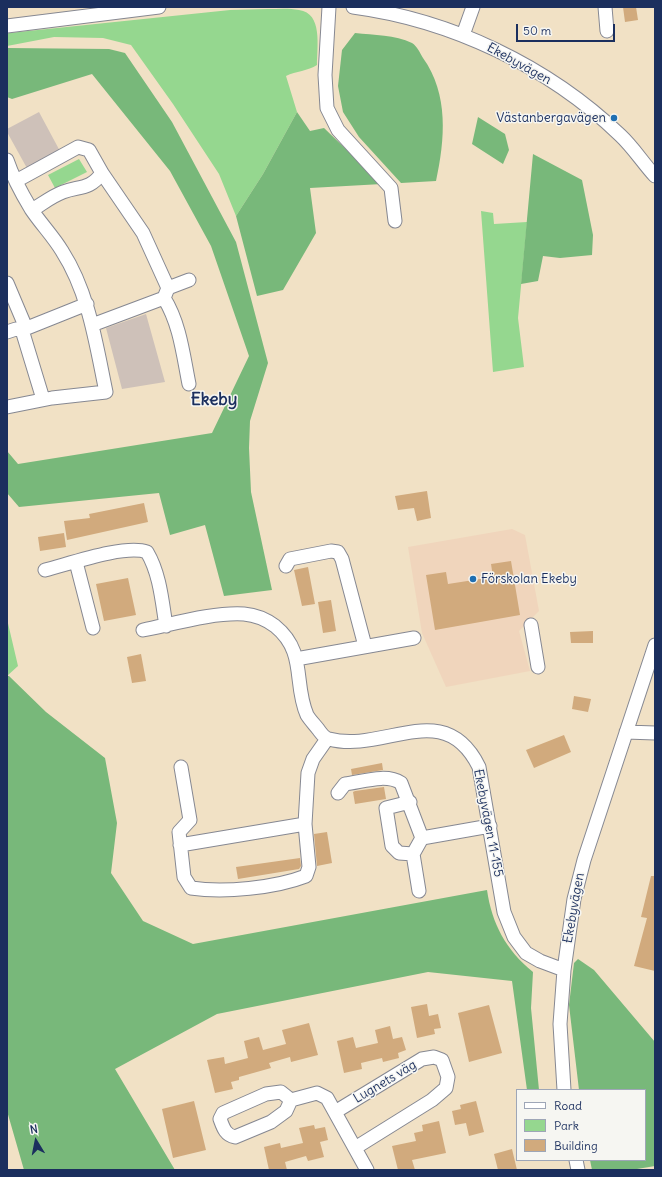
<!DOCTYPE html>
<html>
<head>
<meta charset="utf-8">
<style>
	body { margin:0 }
	#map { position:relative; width:662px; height:1177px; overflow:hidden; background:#f1e1c5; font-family:Delius,sans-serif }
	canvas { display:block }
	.frame { position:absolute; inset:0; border:8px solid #1b2f5e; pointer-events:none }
	.legend { position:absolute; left:516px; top:1089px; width:130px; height:72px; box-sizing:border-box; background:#f6f6f2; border:1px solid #9ea6b7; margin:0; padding:5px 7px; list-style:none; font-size:12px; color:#1b2f5e }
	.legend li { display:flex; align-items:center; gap:8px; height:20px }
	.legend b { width:20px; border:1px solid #9ea6b7 }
	.north { position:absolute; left:16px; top:1121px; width:40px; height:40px; -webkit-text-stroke:3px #f6f6f2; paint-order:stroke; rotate:350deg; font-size:11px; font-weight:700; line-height:16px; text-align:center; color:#1b2f5e }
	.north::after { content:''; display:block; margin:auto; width:14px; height:18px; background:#1b2f5e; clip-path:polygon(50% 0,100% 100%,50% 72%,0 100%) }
	.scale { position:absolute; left:516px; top:24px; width:99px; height:18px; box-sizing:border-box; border:2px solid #1b2f5e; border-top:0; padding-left:5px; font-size:12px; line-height:14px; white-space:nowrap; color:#1b2f5e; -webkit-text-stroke:3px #f6f6f2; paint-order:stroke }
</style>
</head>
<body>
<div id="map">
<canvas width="662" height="1177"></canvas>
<div class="frame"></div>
<ul class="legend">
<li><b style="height:5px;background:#fff"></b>Road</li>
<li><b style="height:11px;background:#95d78f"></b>Park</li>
<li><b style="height:11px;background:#d1aa7d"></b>Building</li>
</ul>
<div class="north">N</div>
<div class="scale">50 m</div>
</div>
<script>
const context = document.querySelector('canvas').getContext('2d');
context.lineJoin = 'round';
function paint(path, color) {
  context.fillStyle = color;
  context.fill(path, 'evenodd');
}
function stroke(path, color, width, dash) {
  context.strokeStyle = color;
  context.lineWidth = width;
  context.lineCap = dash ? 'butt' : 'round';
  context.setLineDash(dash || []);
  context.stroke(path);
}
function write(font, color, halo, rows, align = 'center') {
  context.font = font + ' Delius,sans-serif';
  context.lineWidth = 3;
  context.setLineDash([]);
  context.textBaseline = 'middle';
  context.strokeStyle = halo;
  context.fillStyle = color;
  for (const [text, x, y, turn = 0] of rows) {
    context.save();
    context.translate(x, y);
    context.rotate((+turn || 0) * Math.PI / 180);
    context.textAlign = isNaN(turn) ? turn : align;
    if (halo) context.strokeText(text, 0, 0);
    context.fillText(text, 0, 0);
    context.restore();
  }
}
paint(new Path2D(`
	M 512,529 L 525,535 L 539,611 L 519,631 L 530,671 L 446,687 L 422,633 L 408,547 Z`), '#f0d5bc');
paint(new Path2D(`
	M 39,112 L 61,153 L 28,170 L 7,132 L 7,129 Z
	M 146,314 L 165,382 L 122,389 L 106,328 Z`), '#cec1b9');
paint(new Path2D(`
	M 268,9 C 278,9 289,8 299,10 C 323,13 317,47 317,65 C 308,71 296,71 286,76 L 297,112 L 263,174 L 236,216 L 219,174 L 173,104 L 131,45 L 103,38 L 54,37 L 7,46 L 7,34 L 9,33 L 230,10 Z
	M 79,159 L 87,172 L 55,188 L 48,175 Z
	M 481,211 L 493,213 L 494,224 L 527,222 L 518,318 L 524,367 L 493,372 Z
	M 7,619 L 18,666 L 7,676 Z`), '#95d78f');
paint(new Path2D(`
	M 355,33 C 374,35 395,35 412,43 C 417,46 420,53 423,58 C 449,94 445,140 436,181 L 401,183 L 359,137 L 343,112 L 338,86 L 342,50 Z
	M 7,48 L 109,49 L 125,53 L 172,122 L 236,242 L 268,363 L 250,421 L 249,448 L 251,492 L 272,590 L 224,596 L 205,525 L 170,535 L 159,493 L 19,507 L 7,493 L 7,451 L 18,464 L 212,433 L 249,356 L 211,246 L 170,171 L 92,74 L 12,99 L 7,97 Z
	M 297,112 L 310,131 L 324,128 L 382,184 L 310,188 L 316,233 L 283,290 L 257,296 L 236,216 L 263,174 Z
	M 478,117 L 505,134 L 509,150 L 503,164 L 472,144 Z
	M 533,154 L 582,180 L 593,235 L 592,255 L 560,258 L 543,256 L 538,281 L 521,284 Z
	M 7,676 L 9,676 L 46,712 L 105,758 L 117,823 L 111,873 L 143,921 L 193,944 L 487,890 C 492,924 506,950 533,972 L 531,1008 L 539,1090 L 527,1090 L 512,981 L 428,972 L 217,1014 L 115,1069 L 175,1170 L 24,1170 L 7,1111 Z
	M 578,959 L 594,970 L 655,1042 L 655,1166 L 631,1170 L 592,1170 L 590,1160 L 645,1160 L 645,1090 L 579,1090 L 569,1005 L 574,963 Z`), '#78b87a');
paint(new Path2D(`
	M 623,7 L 636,7 L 638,20 L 625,22 Z
	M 427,491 L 431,518 L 417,521 L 414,508 L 398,510 L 395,496 Z
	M 144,503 L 148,522 L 67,540 L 64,521 L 90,518 L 89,514 Z
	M 64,533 L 66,547 L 40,551 L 38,537 Z
	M 511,561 L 520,615 L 435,630 L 426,575 L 446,572 L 448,584 L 493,577 L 491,564 Z
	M 308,567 L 315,604 L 302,606 L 294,570 Z
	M 128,578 L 136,615 L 104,621 L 96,584 Z
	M 331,600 L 336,631 L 323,633 L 318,602 Z
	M 593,631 L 593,643 L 571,643 L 570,632 Z
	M 141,654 L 146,681 L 132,683 L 127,657 Z
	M 574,696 L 591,699 L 588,712 L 572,709 Z
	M 564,735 L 571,752 L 534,768 L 526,750 Z
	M 382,763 L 383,770 L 352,775 L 351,769 Z
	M 384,787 L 386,799 L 355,804 L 353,792 L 355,791 Z
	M 327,832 L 332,863 L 317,866 L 314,834 Z
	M 300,858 L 301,866 L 299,869 L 238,879 L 236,867 Z
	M 651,876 L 655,876 L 655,971 L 634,966 L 647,918 L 641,917 Z
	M 427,1004 L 429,1016 L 438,1014 L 441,1028 L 434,1029 L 435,1034 L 417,1038 L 411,1007 Z
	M 489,1005 L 502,1053 L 469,1062 L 458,1013 Z
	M 309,1023 L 318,1055 L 291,1062 L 290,1057 L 269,1063 L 271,1068 L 239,1077 L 239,1080 L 231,1082 L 233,1089 L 215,1093 L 207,1060 L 224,1057 L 225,1064 L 248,1058 L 244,1041 L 259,1037 L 263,1050 L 286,1044 L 282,1030 Z
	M 390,1026 L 393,1039 L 402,1037 L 406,1050 L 398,1053 L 399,1058 L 383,1062 L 382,1058 L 361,1063 L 362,1069 L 344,1073 L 337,1041 L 353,1037 L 356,1048 L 378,1043 L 375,1030 Z
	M 194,1101 L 206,1150 L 173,1158 L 162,1109 Z
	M 476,1101 L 484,1132 L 469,1136 L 466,1123 L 455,1125 L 452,1111 L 461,1109 L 460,1105 Z
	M 439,1121 L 446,1153 L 412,1160 L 415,1170 L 398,1170 L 392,1146 L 416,1141 L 414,1133 L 423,1131 L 422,1125 Z
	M 314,1125 L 315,1129 L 325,1127 L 328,1140 L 320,1142 L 324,1157 L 308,1161 L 306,1156 L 285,1162 L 287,1170 L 269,1170 L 264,1147 L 280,1143 L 281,1148 L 303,1143 L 299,1128 Z
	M 512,1149 L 517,1170 L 498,1170 L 494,1154 Z`), '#d1aa7d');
const minor = new Path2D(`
	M 329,7 L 325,75 L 327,108 L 338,130 L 391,188 L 395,221
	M 353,7 C 451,20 548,66 620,135 C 633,147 643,163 655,176
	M 605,7 L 607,31
	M 7,26 L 159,7
	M 463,35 L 473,7
	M 7,160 C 13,178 22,194 31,209 C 41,224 53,236 62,251 C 89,293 96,344 106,392 L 52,398 L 7,407
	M 102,173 L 143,233 L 168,288
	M 16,181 L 78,147 L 89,150 L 102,173 C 90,190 79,186 63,192 C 52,196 42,204 32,210
	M 7,283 L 26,328
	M 164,298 C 180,324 183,354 189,384
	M 92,325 L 164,298 L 168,288 L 189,280
	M 22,330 L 43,399
	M 7,332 L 16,329 L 22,330 L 87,304
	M 76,562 L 93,628
	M 286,566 L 290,559 L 331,551 L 338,552 L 342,559 L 365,646
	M 45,570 C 69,564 125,544 147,552 C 160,574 162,601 166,626
	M 531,625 L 538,667
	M 143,630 C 173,624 214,612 244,614 C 255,615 267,620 275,626 C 307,652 293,683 307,715 C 310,720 315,725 318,729 C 321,733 324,738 329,739 C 384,754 444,696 479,767 L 504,912 L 514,937 L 526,953 L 540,961 L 564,970
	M 296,659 L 414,638
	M 626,732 L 655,733
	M 181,767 L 190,820 L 179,832 L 184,877 L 191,888 C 224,893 275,888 306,876 L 309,867 L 305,824 L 308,773 L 313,759 L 327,739
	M 338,793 L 345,784 C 362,782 386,773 401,783 L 422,838 L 413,854 L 419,891
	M 410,802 L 386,808 L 392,846 L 399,853 L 413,854
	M 422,838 L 490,826
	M 180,845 L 305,824
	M 564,1090 L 560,1024 L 564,970 L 574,899 L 584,860 L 655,645
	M 281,1092 L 291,1100 L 286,1111 L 271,1122 L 235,1137 C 225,1135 223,1127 220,1119 L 223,1113 L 266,1094 Z
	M 291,1100 L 317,1093 L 327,1098 L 367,1170
	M 335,1112 L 422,1059 L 434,1057 L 442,1060 L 448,1077 L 446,1088 L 432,1100 L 355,1148
	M 576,1160 L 578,1170`);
stroke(minor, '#868892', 15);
stroke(minor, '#fff', 13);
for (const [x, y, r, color] of [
	[614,118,4,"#1f6fb2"],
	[473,579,4,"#1f6fb2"]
]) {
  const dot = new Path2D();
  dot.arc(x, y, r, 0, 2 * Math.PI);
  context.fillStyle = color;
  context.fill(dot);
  stroke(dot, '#f6f6f2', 1.5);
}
write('13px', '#1b2f5e', '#f6f6f2', [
	["Ekebyvägen",519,64,29],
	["Ekebyvägen 11-155",488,823,79],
	["Ekebyvägen",574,908,-80],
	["Lugnets väg",385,1082,-31]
]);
write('13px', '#1b2f5e', '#f6f6f2', [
	["Västanbergavägen",606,118],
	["Förskolan Ekeby",481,579,"left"]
], 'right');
write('bold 17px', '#1b2f5e', '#f6f6f2', [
	["Ekeby",214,400]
]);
</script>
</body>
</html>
